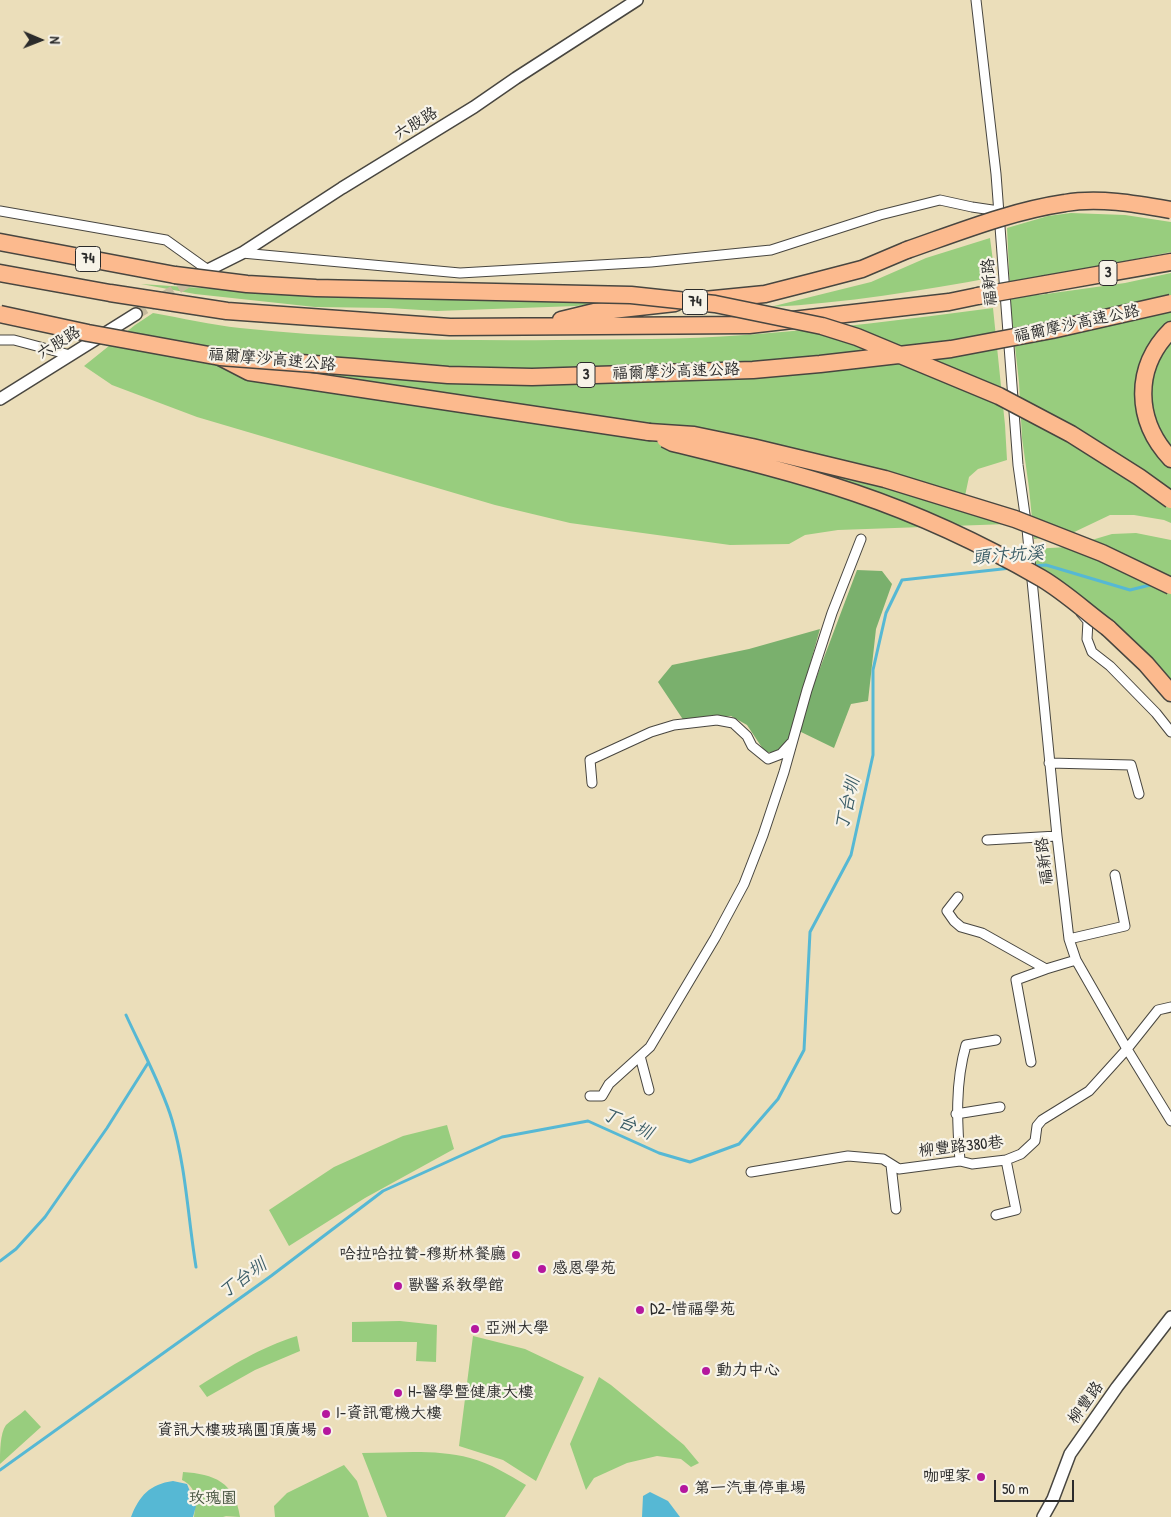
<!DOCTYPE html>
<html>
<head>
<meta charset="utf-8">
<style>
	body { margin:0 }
	#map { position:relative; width:1171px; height:1517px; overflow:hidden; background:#ebdeba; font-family:"Patrick Hand",sans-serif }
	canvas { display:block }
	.north { position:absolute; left:15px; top:15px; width:50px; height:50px; -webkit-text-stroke:4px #f7f3e8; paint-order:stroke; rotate:91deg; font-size:14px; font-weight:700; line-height:20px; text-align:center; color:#2b2b2b }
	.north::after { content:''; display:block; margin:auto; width:18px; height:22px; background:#2b2b2b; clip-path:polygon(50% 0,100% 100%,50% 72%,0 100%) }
	.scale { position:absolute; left:994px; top:1480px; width:80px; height:22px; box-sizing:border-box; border:2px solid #2b2b2b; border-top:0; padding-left:6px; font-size:15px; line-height:18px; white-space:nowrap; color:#2b2b2b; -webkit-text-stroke:4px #f7f3e8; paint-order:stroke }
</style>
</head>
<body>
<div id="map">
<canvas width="1171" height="1517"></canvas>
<div class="north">N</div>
<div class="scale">50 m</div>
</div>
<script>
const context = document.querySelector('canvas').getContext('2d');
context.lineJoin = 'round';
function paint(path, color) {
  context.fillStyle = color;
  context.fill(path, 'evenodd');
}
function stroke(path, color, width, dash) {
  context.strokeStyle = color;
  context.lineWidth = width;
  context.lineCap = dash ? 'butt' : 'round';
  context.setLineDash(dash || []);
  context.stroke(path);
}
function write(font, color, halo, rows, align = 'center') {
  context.font = font + ' "Patrick Hand","LXGW WenKai TC",sans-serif';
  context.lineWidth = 4.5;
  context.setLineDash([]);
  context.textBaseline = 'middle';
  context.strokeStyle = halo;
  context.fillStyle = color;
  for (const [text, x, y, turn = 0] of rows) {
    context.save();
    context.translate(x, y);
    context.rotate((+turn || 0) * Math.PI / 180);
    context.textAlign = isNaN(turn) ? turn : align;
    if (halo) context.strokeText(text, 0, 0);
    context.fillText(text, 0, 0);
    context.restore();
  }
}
paint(new Path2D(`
	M 1071,213 L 1125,215 L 1171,222 L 1171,252 L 1035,279 L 1039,295 L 1125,283 L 1171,273 L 1171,523 L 1164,520 L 1134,515 L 1110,515 L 1068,535 L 1034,539 L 1029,488 L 1022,438 L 1019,382 L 1011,311 L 1007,228 L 1048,216 Z
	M 990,238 L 995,277 C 920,291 846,303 770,307 L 871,282 L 926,258 Z
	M 141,284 L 291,294 L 623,301 L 576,306 L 437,311 L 389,308 L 315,307 L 195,294 Z
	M 993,308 L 1005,425 L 1007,460 L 978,469 L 969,477 L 962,510 L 1008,524 L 838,530 L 805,535 L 789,544 L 730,545 L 570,523 L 495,505 L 197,417 L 112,385 L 84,366 L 135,325 L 153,313 C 182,318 211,325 240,328 C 346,339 452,341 558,340 C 620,339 683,340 745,335 C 828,329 911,319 993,308 Z
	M 1136,533 L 1171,540 L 1171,682 L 1037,572 L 1032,549 L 1068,547 L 1112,534 Z
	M 447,1125 L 454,1149 L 365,1198 L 289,1246 L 269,1210 L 334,1167 L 403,1136 Z
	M 400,1321 L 437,1325 L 436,1362 L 416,1361 L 417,1342 L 352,1342 L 352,1322 Z
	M 297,1336 L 300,1351 L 255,1370 L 207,1397 L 199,1386 C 233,1365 259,1348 297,1336 Z
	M 473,1336 L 525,1349 L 584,1377 L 536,1481 L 503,1460 L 459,1446 Z
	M 599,1377 L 611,1385 L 684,1445 L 699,1463 L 691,1467 L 681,1459 L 657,1456 L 627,1463 L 594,1478 L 586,1490 L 570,1444 Z
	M 25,1410 L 41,1427 L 0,1464 C 0,1452 0,1433 6,1425 C 12,1419 19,1416 25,1410 Z
	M 362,1453 C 398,1453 436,1449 470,1458 C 490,1463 509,1475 526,1485 L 505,1517 L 387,1517 Z
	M 344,1465 L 357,1481 L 369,1517 L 275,1517 L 274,1506 L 287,1493 Z
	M 183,1472 C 214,1474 235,1482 240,1517 L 223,1516 L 226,1517 L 194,1517 C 196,1502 198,1488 182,1480 Z`), '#98cd7e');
paint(new Path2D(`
	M 857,570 L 882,571 L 892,584 L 876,629 L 868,701 L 851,704 L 834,748 L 799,731 L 811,692 Z
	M 820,629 L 789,739 L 778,752 L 765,752 L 747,725 L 731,716 L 684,721 L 658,682 L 672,665 L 749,649 Z`), '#7ab06d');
paint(new Path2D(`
	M 173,1481 L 187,1484 L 196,1506 L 193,1517 L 131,1517 C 139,1496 150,1484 173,1481 Z
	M 650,1492 L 668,1501 L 680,1517 L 642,1517 L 643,1496 Z`), '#56b8d4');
stroke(new Path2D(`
	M 1032,566 L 1046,565 L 1130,590 L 1154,584
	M 126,1015 C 141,1048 162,1086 172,1120 C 186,1168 188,1218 196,1267
	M 0,1261 L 16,1249 L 45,1217 L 107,1128 L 148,1063
	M 0,1470 L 271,1276 L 383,1191 L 502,1137 L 588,1121 L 659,1153 L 690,1162 L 739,1144 L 778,1099 L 804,1050 L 810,932 L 851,855 L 873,755 L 873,670 L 886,613 L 902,580 L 1011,568`), '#56b8d4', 3);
stroke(new Path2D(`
	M 136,314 L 196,277`), '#c5ba9d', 11, [11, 5.5]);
const minor = new Path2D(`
	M 976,0 L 996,174 L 1018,465 L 1027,529 L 1057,836 L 1069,939 L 1076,960 L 1127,1049 L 1171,1121
	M 0,211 L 166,240 L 208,270
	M 242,253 L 460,273 L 651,262 L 771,250 L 880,215 L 940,200 L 972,207 L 999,211
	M 0,340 L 14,340 L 70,355
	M 1081,613 L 1088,621 L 1087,639 L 1092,652 L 1110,666 L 1156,713 L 1171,732
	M 1049,763 L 1131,765 L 1139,794
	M 592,783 L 590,760 L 651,732 L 674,725 L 717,720 L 733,723 L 747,736 L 752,746 L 768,759 L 781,754 L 791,743
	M 987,840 L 1057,836
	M 958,897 L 947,911 L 954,921 L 961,927 L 982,933 L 1046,969
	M 1069,939 L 1125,926 L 1115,875
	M 640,1056 L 649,1090
	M 1031,1062 L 1016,980 L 1046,969 L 1076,960
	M 590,1096 L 602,1096 L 609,1084 L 650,1047 L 715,938 L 744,884 L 763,835 L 784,772 L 807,690 L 832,613 L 861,539
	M 956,1114 L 1000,1107
	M 960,1161 C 957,1122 955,1083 966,1045 L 996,1040
	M 891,1165 L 896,1209
	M 751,1172 L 848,1156 L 883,1159 L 899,1169 L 960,1161 L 972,1164 L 1006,1160 L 1021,1154 L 1035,1141 L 1037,1126 L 1042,1120 L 1089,1091 L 1127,1049 L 1158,1010 L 1171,1007
	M 996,1215 L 1016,1210 L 1006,1160`);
const tertiary = new Path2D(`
	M 208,270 L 242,253 L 342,188 L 474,107 L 516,78 L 637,0
	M 0,399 L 136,314
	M 1043,1517 L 1053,1499 L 1070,1454 L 1117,1387 L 1171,1317`);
const motorway = new Path2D(`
	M 0,242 L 175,275
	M 0,273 L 110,293 L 227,311 L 450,327 L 749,325 L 949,302 L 978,296
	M 1046,284 L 1171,262
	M 704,300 L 765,294 L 812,282 L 862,269 L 907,250
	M 561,320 L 594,312 L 675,303
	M 1171,330 C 1133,368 1135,421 1171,459
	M 220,357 L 249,372 L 649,432
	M 1108,628 L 1146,664 L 1171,693`);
stroke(minor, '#484640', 11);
stroke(tertiary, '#484640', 14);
stroke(motorway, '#484640', 19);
stroke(minor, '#fff', 9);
stroke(tertiary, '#fff', 11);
stroke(motorway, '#fcba8e', 16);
const motorwayBridge = new Path2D(`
	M 907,250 C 959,232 1011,211 1065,203 C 1099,197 1137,204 1171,210
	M 175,275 L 247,284 L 316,288 L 631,295 L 715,304 L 822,326 L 857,337 L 999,396 L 1071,434 L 1139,477 L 1171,500
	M 978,296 L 1046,284
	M 0,314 L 88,333 L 220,357 L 354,367 L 448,375 L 532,377 L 753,370 L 820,364 L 951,349 L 1052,330 L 1171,303
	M 649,432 L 694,435 L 752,447 L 885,479 L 1015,519 L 1102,553 L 1171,586
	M 665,439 L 673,443 C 734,458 796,473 855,493 C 920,515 982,544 1041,578 C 1065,592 1086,612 1108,628`);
stroke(motorwayBridge, '#484640', 19, []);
stroke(motorwayBridge, '#fcba8e', 16);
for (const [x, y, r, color] of [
	[516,1255,5,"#b5179e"],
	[542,1269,5,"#b5179e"],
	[398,1286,5,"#b5179e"],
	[640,1310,5,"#b5179e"],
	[475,1329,5,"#b5179e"],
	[706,1371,5,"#b5179e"],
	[398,1393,5,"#b5179e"],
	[326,1414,5,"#b5179e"],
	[327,1431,5,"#b5179e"],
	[981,1477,5,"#b5179e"],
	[684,1489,5,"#b5179e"]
]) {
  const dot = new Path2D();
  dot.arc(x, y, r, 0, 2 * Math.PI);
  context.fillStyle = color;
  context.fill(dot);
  stroke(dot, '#f7f3e8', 2);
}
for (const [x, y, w] of [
	[88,259,25],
	[1108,273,18],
	[695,302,25],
	[586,375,18]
]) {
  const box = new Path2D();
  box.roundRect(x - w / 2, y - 12.5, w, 25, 4);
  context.fillStyle = '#f7f3e8';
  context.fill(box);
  stroke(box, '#2b2b2b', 1);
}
write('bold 15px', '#2b2b2b', null, [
	["74",88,259],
	["3",1108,273],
	["74",695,302],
	["3",586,375]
]);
write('16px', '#2b2b2b', '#f7f3e8', [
	["六股路",416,124,-32],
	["福新路",990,282,-94],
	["福爾摩沙高速公路",1077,324,-12],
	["六股路",59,343,-32],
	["福爾摩沙高速公路",272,360,5],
	["福爾摩沙高速公路",676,372,-2],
	["福新路",1045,861,-97],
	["柳豐路380巷",961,1147,-6],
	["柳豐路",1086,1403,-54]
]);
write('16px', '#2b2b2b', '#f7f3e8', [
	["哈拉哈拉贊-穆斯林餐廳",506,1255,"right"],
	["感恩學苑",552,1269],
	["獸醫系教學館",408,1286],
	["D2-惜福學苑",650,1310],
	["亞洲大學",485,1329],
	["動力中心",716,1371],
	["H-醫學暨健康大樓",408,1393],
	["I-資訊電機大樓",336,1414],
	["資訊大樓玻璃圓頂廣場",317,1431,"right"],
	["咖哩家",971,1477,"right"],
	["第一汽車停車場",694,1489]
], 'left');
write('16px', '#465440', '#f7f3e8', [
	["玫瑰園",213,1499]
]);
write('italic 18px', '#3a5c66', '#f7f3e8', [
	["頭汴坑溪",1008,556,-4],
	["丁台圳",848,804,-77],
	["丁台圳",627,1124,24],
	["丁台圳",243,1279,-36]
]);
</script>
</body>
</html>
